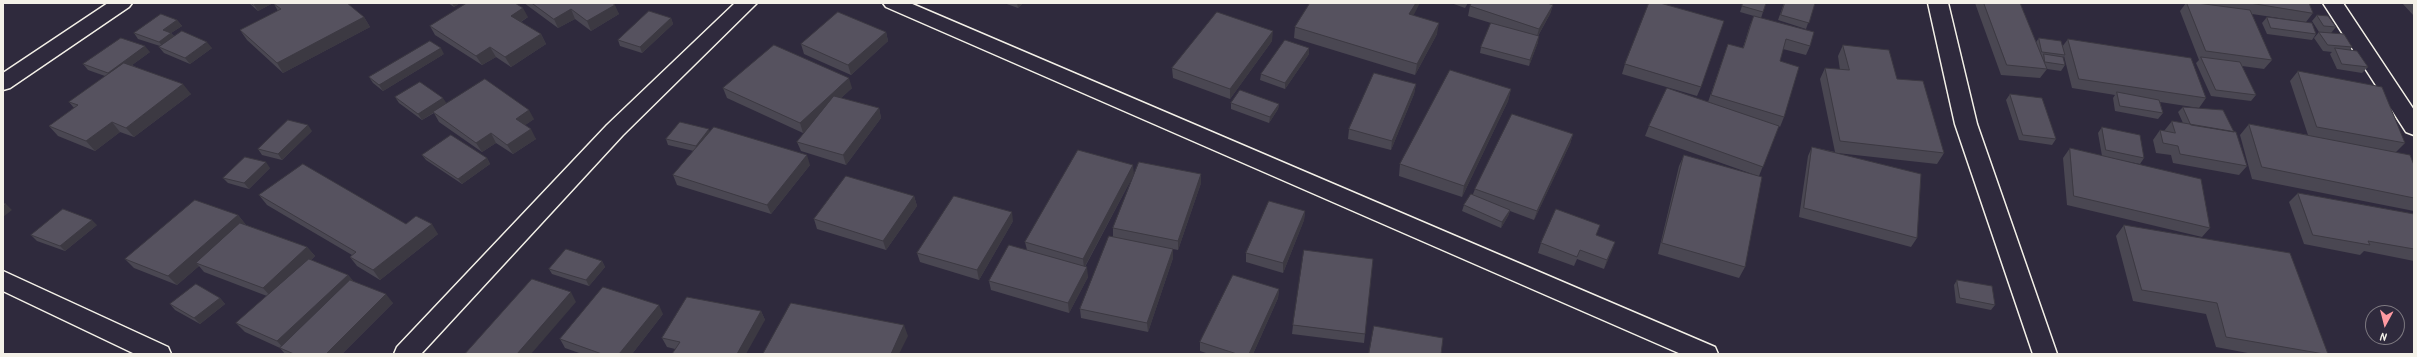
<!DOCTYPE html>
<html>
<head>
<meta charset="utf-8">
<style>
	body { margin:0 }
	#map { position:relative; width:2417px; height:357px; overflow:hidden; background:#2f2a3d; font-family:Kalam,sans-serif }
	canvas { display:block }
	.frame { position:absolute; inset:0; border:4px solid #f4f1e8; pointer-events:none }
	.north { position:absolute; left:2365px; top:305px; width:40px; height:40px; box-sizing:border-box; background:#2f2a3d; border:1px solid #7e7a81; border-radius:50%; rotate:187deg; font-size:11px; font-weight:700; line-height:16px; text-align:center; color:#f4f1e8 }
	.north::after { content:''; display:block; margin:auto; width:14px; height:18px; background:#ff9aa2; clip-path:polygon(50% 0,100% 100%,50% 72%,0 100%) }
</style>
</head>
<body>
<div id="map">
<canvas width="2417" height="357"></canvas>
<div class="frame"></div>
<div class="north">N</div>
</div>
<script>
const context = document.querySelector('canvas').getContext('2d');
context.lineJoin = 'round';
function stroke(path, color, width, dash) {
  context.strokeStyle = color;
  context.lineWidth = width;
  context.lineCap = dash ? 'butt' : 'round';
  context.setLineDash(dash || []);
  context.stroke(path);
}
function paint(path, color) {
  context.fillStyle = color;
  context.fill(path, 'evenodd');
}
const minor = new Path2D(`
	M 108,3 L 132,3 L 129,7 L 10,88 L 3,90 L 3,73 Z
	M 735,3 L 757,3 L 623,135 L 421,354 L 394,354 L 397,347 L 607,125 Z
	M 883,3 L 910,3 L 1715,347 L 1718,354 L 1681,354 L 886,7 Z
	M 1928,3 L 1948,3 L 1977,124 L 2057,354 L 2033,354 L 1955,124 Z
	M 2323,3 L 2343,3 L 2414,110 L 2414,135 L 2406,132 Z
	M 3,271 L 168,347 L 171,354 L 135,354 L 3,291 Z`);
stroke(minor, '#f4f1e8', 3);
paint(minor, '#2f2a3d');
paint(new Path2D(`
	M 249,3 L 273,3 L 258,11 Z
	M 448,3 L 460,3 L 454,7 Z
	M 524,3 L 612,3 L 619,14 L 591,31 L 575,19 L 558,28 Z
	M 1004,3 L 1023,3 L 1018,8 Z
	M 1451,3 L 1468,3 L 1465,8 Z
	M 1743,3 L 1766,3 L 1761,18 L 1740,12 Z
	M 1784,3 L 1815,3 L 1806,29 L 1778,20 Z
	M 1975,3 L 2020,3 L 2036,42 L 2039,38 L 2062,47 L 2068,39 L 2206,98 L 2199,108 L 2160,102 L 2163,113 L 2158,119 L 2115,111 L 2113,98 L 2115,95 L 2072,88 L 2064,56 L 2063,58 L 2065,65 L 2061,71 L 2047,69 L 2040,78 L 2001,75 Z
	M 2186,3 L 2197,3 L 2204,4 L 2203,3 L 2309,3 L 2313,13 L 2306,22 L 2252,14 L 2272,60 L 2264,69 L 2242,66 L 2256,95 L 2251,101 L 2211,96 L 2196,63 L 2199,60 L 2180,11 Z
	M 2402,3 L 2414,3 L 2414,16 Z
	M 274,4 L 364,17 L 370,27 L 283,73 L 247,40 L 240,30 L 278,11 Z
	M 1553,5 L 1550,14 L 1538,36 L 1538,42 L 1529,66 L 1480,53 L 1481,47 L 1491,23 L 1468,16 L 1470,6 Z
	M 2317,15 L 2336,27 L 2331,33 L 2319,32 L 2312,21 Z
	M 1413,16 L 1437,34 L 1415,75 L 1294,38 L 1295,27 Z
	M 1754,16 L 1810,46 L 1806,55 L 1783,49 L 1780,61 L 1784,117 L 1780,127 L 1779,126 L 1759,176 L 1745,267 L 1739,278 L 1658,254 L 1679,166 L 1684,155 L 1758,176 L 1645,136 L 1649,126 L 1708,102 L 1728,44 L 1743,48 L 1750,25 Z
	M 528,17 L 521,22 L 541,34 L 546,44 L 511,67 L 496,57 L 482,65 L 435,35 L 430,26 Z
	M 2267,17 L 2316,34 L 2312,40 L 2267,34 L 2262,23 Z
	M 671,18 L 673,24 L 642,53 L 620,46 L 618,40 Z
	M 177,20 L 182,26 L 171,33 L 174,36 L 212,48 L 190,64 L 164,53 L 159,47 L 160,46 L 138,39 L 134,33 Z
	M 886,32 L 888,41 L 851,75 L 804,54 L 801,44 Z
	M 2319,32 L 2352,47 L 2350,50 L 2368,67 L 2362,73 L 2337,69 L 2330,54 L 2332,52 L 2323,51 L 2314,38 Z
	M 1272,41 L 1230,99 L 1173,78 L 1172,68 Z
	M 1843,45 L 1897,79 L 1944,153 L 1937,164 L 1837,153 L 1917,238 L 1911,247 L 1799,217 L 1808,156 L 1812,147 L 1835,152 L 1820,79 L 1825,68 L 1840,70 L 1838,56 Z
	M 1309,48 L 1309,54 L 1285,89 L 1260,80 L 1261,74 Z
	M 150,52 L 132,65 L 191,94 L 134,137 L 120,132 L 95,151 L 58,136 L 49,126 L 74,108 L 69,102 L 105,76 L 88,70 L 83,64 Z
	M 444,54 L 383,91 L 373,83 L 369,77 Z
	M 1625,64 L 1701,87 L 1697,96 L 1622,74 Z
	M 2298,71 L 2405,143 L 2396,152 L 2414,165 L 2414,211 L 2252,179 L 2240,135 L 2249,124 L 2308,135 L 2290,81 Z
	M 1416,84 L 1414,94 L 1391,150 L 1348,139 L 1349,129 Z
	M 723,88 L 852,88 L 841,98 L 879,108 L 881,118 L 846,165 L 801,151 L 797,142 L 808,128 L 803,133 L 727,98 Z
	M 1511,89 L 1508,101 L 1462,197 L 1399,176 L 1400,164 Z
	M 2010,94 L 2056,139 L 2052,145 L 2019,140 L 2006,100 Z
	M 395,97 L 446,104 L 534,119 L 525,125 L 536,139 L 513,154 L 496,143 L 482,152 L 439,122 L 434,113 L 422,120 L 399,103 Z
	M 1231,103 L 1279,104 L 1278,109 L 1269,123 L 1231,109 Z
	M 2183,107 L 2247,166 L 2239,175 L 2173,163 L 2171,155 L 2156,153 L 2153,140 L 2160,130 L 2164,131 L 2172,121 L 2183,123 L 2178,112 Z
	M 2102,127 L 2144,158 L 2140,164 L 2105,157 L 2210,228 L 2202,237 L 2067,205 L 2063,158 L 2070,148 L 2102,156 L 2098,133 Z
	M 312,131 L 282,160 L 262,155 L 258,149 Z
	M 710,132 L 810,165 L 771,214 L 677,185 L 673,175 L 694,151 L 668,145 L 666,139 Z
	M 1573,134 L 1570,144 L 1534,220 L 1510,211 L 1508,216 L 1501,228 L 1462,211 L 1464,205 L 1473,194 L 1475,189 Z
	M 422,155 L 487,158 L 490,164 L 462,184 L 426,160 Z
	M 270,168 L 249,189 L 228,183 L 223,178 Z
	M 1134,174 L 1085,267 L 1088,277 L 1069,313 L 991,290 L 989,281 L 1027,250 L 1025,242 Z
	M 1201,183 L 1178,250 L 1173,249 L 1173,258 L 1148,332 L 1081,318 L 1080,309 L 1113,237 L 1113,228 Z
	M 2298,193 L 2414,214 L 2414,261 L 2364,251 L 2360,255 L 2304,244 L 2289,202 Z
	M 259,195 L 406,224 L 438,234 L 380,280 L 357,266 L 350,257 L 352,255 L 267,205 Z
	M 914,196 L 917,206 L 886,250 L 817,229 L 814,219 Z
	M 1305,211 L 1304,220 L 1283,273 L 1246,262 L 1246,253 Z
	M 238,215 L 246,225 L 307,247 L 315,256 L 311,260 L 348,275 L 354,282 L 393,303 L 342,354 L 285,354 L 280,348 L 245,332 L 236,323 L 267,296 L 204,272 L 199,266 L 177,285 L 134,268 L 125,259 Z
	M 1013,221 L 979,280 L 920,262 L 917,253 Z
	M 97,225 L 65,251 L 37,241 L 31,235 Z
	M 2124,225 L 2324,354 L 2253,354 L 2216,347 L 2206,314 L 2133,301 L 2116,236 Z
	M 1597,236 L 1615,242 L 1604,269 L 1577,259 L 1574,266 L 1538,253 L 1541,243 Z
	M 602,261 L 605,267 L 589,286 L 552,274 L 549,269 Z
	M 1957,280 L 1995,305 L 1991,310 L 1956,303 L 1954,285 Z
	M 1279,289 L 1278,298 L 1253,354 L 1209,354 L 1200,351 L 1200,342 Z
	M 220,298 L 225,304 L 200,324 L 175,310 L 170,304 Z
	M 761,311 L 765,320 L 675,349 L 667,347 L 662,338 Z
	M 663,314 L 632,354 L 582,354 L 565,348 L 560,339 Z
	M 1293,325 L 1365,334 L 1364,343 L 1292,334 Z`), '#4a4752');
paint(new Path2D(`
	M 257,3 L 273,3 L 258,11 L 254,5 Z
	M 452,3 L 460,3 L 454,7 Z
	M 1017,3 L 1023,3 L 1018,8 Z
	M 1416,3 L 1420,3 L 1408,26 L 1409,14 Z
	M 615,5 L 619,14 L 591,31 L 587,21 Z
	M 1553,5 L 1550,14 L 1536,39 L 1539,29 Z
	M 523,8 L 528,17 L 515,25 L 511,16 Z
	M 571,9 L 575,19 L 558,28 L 554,19 Z
	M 364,17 L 370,27 L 283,73 L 277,63 Z
	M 671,18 L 673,24 L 642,53 L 640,47 Z
	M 177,20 L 182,26 L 171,33 L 176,39 L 163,47 L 159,42 L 163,30 Z
	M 1439,23 L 1437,34 L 1415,75 L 1417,64 Z
	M 1273,31 L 1272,41 L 1230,99 L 1230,89 Z
	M 886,32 L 888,41 L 851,75 L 848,65 Z
	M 541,34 L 546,44 L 511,67 L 505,57 Z
	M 1539,36 L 1538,42 L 1529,66 L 1530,60 Z
	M 207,42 L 212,48 L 190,64 L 185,58 Z
	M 145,46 L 150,52 L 113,79 L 108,73 Z
	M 490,47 L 496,57 L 482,65 L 476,56 Z
	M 441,48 L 444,54 L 383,91 L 379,85 Z
	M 1309,48 L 1309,54 L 1285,89 L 1285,83 Z
	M 849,78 L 852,88 L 803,133 L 800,123 Z
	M 183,84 L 191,94 L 134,137 L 126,128 Z
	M 1416,84 L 1414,94 L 1391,150 L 1392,141 Z
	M 1511,89 L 1508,101 L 1462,197 L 1464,186 Z
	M 443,98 L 447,104 L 422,120 L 418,114 Z
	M 1279,104 L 1278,109 L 1269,123 L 1270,117 Z
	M 879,108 L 881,118 L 846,165 L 843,155 Z
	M 529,110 L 534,119 L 521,128 L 516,119 Z
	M 112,122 L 120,132 L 95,151 L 86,141 Z
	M 308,125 L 312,131 L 282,160 L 278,154 Z
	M 531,129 L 536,139 L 513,154 L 507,145 Z
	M 709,129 L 711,135 L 698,152 L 696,146 Z
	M 491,133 L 496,143 L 482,152 L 476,143 Z
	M 1573,134 L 1570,144 L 1534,220 L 1537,211 Z
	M 807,155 L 810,165 L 771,214 L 767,205 Z
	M 487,158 L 490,164 L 462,184 L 458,179 Z
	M 266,162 L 270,168 L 249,189 L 244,183 Z
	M 1133,165 L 1134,174 L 1084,268 L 1083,259 Z
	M 1201,174 L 1201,183 L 1178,250 L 1178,241 Z
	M 914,196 L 917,206 L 886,250 L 883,241 Z
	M 6,204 L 12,210 L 3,217 L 3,206 Z
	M 1510,210 L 1508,216 L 1501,228 L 1502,222 Z
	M 1305,211 L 1304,220 L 1283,273 L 1283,263 Z
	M 1012,212 L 1013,221 L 979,280 L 977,270 Z
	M 238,215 L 246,225 L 201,265 L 196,263 L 199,266 L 177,285 L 168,276 Z
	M 92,220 L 97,225 L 65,251 L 60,246 Z
	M 432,224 L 438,234 L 380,280 L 373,270 Z
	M 1615,242 L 1612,251 L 1604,269 L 1607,260 Z
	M 307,247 L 315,256 L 271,297 L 263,288 Z
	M 1173,249 L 1173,258 L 1148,332 L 1147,323 Z
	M 602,261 L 605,267 L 589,286 L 586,280 Z
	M 1087,267 L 1088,277 L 1069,313 L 1068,303 Z
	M 348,275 L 356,284 L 285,350 L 277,341 Z
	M 1279,289 L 1278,298 L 1253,354 L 1249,354 Z
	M 571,292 L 576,302 L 531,354 L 517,354 Z
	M 386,294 L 393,303 L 342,354 L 326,354 Z
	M 220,298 L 225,304 L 200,324 L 194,318 Z
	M 659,305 L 663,314 L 632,354 L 619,354 Z
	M 761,311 L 765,320 L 746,354 L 737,354 Z
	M 904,325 L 908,336 L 899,354 L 891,354 Z`), '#3c3942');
const building = new Path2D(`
	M 251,3 L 257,3 L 254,5 Z
	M 275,3 L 347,3 L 364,17 L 277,63 L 240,30 L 281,9 L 274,4 Z
	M 467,3 L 515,3 L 523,8 L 511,16 L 541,34 L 505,57 L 490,47 L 476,56 L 430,26 Z
	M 532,3 L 612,3 L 615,5 L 587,21 L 571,9 L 554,19 Z
	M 1310,3 L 1416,3 L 1409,14 L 1439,23 L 1417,64 L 1295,27 Z
	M 1472,3 L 1547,3 L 1553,5 L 1539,29 L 1470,6 Z
	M 1649,3 L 1660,3 L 1724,21 L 1701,87 L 1625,64 Z
	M 1743,3 L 1766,3 L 1763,12 L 1742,6 Z
	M 1785,3 L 1815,3 L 1809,23 L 1781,15 Z
	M 1984,3 L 2020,3 L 2047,69 L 2007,65 Z
	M 2187,3 L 2197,3 L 2250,10 L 2272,60 L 2206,51 Z
	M 2250,3 L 2309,3 L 2313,13 Z
	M 649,11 L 671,18 L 640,47 L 618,40 Z
	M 838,12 L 886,32 L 848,65 L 801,44 Z
	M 1217,12 L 1273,31 L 1230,89 L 1172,68 Z
	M 161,14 L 177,20 L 163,30 L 171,33 L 159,42 L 134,33 Z
	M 2317,15 L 2328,16 L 2336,27 L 2324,26 Z
	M 1754,16 L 1814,32 L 1810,46 L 1786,39 L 1780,61 L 1799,67 L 1784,117 L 1711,95 L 1728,44 L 1743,48 Z
	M 2267,17 L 2312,23 L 2316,34 L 2271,28 Z
	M 1491,23 L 1539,36 L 1530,60 L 1481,47 Z
	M 182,31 L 207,42 L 185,58 L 159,47 Z
	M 2319,32 L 2344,34 L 2352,47 L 2328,45 Z
	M 121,38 L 145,46 L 108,73 L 83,64 Z
	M 2039,38 L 2061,41 L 2065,55 L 2042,52 Z
	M 2068,39 L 2191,58 L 2206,98 L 2079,79 Z
	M 1285,40 L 1309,48 L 1285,83 L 1261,74 Z
	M 430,41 L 441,48 L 379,85 L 369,77 Z
	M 774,45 L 849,78 L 800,123 L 723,88 Z
	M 1843,45 L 1889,50 L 1897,79 L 1923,81 L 1944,153 L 1840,141 L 1825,68 L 1849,70 Z
	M 2335,48 L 2357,51 L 2368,67 L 2342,64 Z
	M 2044,54 L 2063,57 L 2065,65 L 2045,62 Z
	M 2201,57 L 2240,62 L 2256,95 L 2216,90 Z
	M 124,63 L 183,84 L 126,128 L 112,122 L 86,141 L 49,126 L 78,105 L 69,102 Z
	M 1450,70 L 1511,89 L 1464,186 L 1400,164 Z
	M 2298,71 L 2382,87 L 2405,143 L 2317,127 Z
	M 1374,73 L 1416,84 L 1392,141 L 1349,129 Z
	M 485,79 L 529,110 L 516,119 L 531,129 L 507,145 L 491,133 L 476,143 L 433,112 Z
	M 420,82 L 443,98 L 418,114 L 395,97 Z
	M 1667,88 L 1779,126 L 1763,167 L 1649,126 Z
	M 1240,90 L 1279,104 L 1270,117 L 1231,103 Z
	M 2117,92 L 2159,100 L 2163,113 L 2120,106 Z
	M 2010,94 L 2042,98 L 2056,139 L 2023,135 Z
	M 834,96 L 879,108 L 843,155 L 797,142 Z
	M 2183,107 L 2223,110 L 2234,132 L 2191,125 Z
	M 1512,114 L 1573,134 L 1537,211 L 1475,189 Z
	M 288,120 L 308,125 L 278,154 L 258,149 Z
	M 2172,121 L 2236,132 L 2247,166 L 2180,154 L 2178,146 L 2163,143 L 2160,130 L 2175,133 Z
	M 680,122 L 709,129 L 696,146 L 666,139 Z
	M 2249,124 L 2410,155 L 2414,165 L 2414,198 L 2262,167 Z
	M 714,127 L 807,155 L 767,205 L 673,175 Z
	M 2102,127 L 2140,135 L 2144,158 L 2106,150 Z
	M 451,135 L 487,158 L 458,179 L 422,155 Z
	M 1812,147 L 1921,174 L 1917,238 L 1804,208 Z
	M 2070,148 L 2201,179 L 2210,228 L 2074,196 Z
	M 1078,150 L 1133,165 L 1083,259 L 1025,242 Z
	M 1684,155 L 1762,177 L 1745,267 L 1662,243 Z
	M 245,157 L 266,162 L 244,183 L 223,178 Z
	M 1139,162 L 1201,174 L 1178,241 L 1113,228 Z
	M 303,164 L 406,224 L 416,216 L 432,224 L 373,270 L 350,257 L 356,252 L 259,195 Z
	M 846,176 L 914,196 L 883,241 L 814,219 Z
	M 2298,193 L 2414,214 L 2414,249 L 2368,241 L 2370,245 L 2313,235 Z
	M 1471,194 L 1510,210 L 1502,222 L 1464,205 Z
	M 954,196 L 1012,212 L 977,270 L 917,253 Z
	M 195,200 L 238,215 L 168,276 L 125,259 Z
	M 1269,201 L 1305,211 L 1283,263 L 1246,253 Z
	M 3,203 L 6,204 L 3,206 Z
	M 63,209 L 92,220 L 60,246 L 31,235 Z
	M 1556,209 L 1600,225 L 1596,235 L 1615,242 L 1607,260 L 1580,250 L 1577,257 L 1541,243 Z
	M 240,223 L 307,247 L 263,288 L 196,263 Z
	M 2124,225 L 2290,253 L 2328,354 L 2324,354 L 2226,337 L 2217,303 L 2142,290 Z
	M 1109,236 L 1173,249 L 1147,323 L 1080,309 Z
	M 1009,245 L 1087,267 L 1068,303 L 989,281 Z
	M 566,249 L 602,261 L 586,280 L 549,269 Z
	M 1304,250 L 1373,259 L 1365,334 L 1293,325 Z
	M 309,259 L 348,275 L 277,341 L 236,323 Z
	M 1233,275 L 1279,289 L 1249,354 L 1237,354 L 1200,342 Z
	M 532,279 L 571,292 L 517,354 L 465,354 Z
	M 350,280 L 386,294 L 326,354 L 294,354 L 280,348 Z
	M 1957,280 L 1992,286 L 1995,305 L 1960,298 Z
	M 196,284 L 220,298 L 194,318 L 170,304 Z
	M 603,287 L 659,305 L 619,354 L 602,354 L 560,339 Z
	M 687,297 L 761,311 L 737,354 L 672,354 L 680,342 L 662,338 Z
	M 791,303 L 904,325 L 891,354 L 763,354 Z
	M 1374,326 L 1443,338 L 1441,354 L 1369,354 Z`);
paint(building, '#56525f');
stroke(building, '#3c3942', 1);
</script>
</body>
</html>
